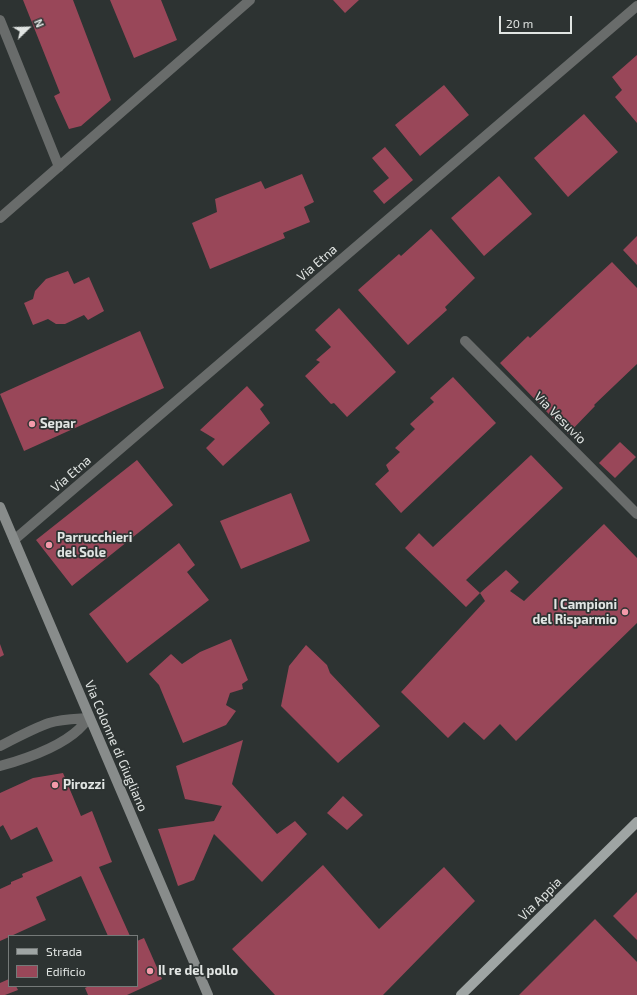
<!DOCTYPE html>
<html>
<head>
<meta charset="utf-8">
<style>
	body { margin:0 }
	#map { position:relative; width:637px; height:995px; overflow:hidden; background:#2d3332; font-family:"Exo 2",sans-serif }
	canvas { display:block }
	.legend { position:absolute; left:8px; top:935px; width:130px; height:52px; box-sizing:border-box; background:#2d3332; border:1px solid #757a79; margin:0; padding:5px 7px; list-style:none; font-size:12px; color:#e1e5e3 }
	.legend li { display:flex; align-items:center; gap:8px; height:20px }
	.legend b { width:20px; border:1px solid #757a79 }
	.north { position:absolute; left:8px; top:8px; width:40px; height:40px; -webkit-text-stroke:3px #2d3332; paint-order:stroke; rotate:67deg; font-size:11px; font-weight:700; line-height:16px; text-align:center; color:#e1e5e3 }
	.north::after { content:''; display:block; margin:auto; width:14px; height:18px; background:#e1e5e3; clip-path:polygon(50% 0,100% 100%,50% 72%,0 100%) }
	.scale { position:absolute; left:499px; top:16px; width:73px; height:18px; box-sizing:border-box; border:2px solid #e1e5e3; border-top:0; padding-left:5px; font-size:12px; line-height:14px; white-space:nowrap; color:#e1e5e3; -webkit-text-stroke:3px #2d3332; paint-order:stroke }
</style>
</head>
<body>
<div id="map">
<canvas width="637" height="995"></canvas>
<ul class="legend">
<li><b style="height:5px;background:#9fa5a4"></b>Strada</li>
<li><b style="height:11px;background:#994759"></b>Edificio</li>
</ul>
<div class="north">N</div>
<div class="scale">20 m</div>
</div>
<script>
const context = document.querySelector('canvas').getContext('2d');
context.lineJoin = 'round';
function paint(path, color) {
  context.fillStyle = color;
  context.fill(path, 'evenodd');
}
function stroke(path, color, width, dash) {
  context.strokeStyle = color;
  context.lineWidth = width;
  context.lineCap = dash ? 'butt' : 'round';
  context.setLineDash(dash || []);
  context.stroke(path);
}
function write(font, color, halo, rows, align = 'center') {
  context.font = font + ' "Exo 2",sans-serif';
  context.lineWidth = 3.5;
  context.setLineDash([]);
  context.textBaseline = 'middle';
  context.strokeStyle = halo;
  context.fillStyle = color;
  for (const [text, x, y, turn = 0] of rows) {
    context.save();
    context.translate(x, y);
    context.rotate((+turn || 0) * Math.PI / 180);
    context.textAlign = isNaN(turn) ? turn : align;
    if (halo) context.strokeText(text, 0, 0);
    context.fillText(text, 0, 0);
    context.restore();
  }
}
paint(new Path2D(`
	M 23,0 L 73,0 L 111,100 L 81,126 L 69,129 L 54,96 L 60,93 Z
	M 110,0 L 161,0 L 177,40 L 134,58 Z
	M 333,0 L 359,0 L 345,13 Z
	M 637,55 L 637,123 L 615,97 L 622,90 L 612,77 Z
	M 444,85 L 469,115 L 420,156 L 395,125 Z
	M 584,114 L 618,152 L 568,197 L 534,158 Z
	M 385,147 L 413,180 L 384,204 L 373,191 L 389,178 L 372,158 Z
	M 302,174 L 314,202 L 304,207 L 310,222 L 283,233 L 285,238 L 210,269 L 192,223 L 217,212 L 215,199 L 261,181 L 265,189 Z
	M 499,176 L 532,214 L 484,256 L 451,218 Z
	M 431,229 L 475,278 L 445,307 L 447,310 L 408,345 L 358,290 L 399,254 L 401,256 Z
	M 637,236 L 637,265 L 623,250 Z
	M 612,262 L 637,288 L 637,364 L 594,405 L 595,406 L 568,434 L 500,363 L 528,336 L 530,338 Z
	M 68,271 L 74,284 L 89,277 L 104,311 L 88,320 L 84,315 L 65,324 L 56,324 L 48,319 L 33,325 L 24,303 L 33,299 L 35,291 L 46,279 Z
	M 339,308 L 396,372 L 347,417 L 334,403 L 331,404 L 305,376 L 320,362 L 316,360 L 331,347 L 315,330 Z
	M 140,331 L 164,388 L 24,451 L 0,394 Z
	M 453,377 L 496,423 L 401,513 L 375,484 L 389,471 L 386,465 L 400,452 L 395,448 L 415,429 L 410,424 L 434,402 L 430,398 Z
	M 247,386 L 264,405 L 260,409 L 270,423 L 223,466 L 206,448 L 215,439 L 200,430 Z
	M 620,442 L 636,457 L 615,478 L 599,463 Z
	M 531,455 L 563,488 L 466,580 L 480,593 L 506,570 L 519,582 L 510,591 L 524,601 L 604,524 L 637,558 L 637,623 L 516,741 L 500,724 L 484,740 L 464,722 L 448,738 L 401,692 L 485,601 L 480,593 L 466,607 L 405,548 L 419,533 L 433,547 Z
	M 137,460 L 173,505 L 72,586 L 36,540 Z
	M 291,493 L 310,541 L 241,569 L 220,521 Z
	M 179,543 L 195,565 L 187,572 L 209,600 L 127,663 L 89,614 Z
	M 231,639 L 248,680 L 242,684 L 243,689 L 230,693 L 226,705 L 236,711 L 226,725 L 183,743 L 159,685 L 149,674 L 171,654 L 182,664 L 200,652 Z
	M 0,644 L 4,655 L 0,657 Z
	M 306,645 L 327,665 L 330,673 L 380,726 L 338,763 L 281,706 L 289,666 Z
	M 243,740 L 232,784 L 277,834 L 295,821 L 307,834 L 262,882 L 214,834 L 194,880 L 178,886 L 158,829 L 214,821 L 222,806 L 185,799 L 176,766 Z
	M 63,773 L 81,816 L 92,811 L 112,862 L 99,867 L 130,936 L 108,936 L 81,876 L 36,897 L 46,920 L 11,936 L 9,936 L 9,937 L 0,941 L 0,889 L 11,884 L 11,882 L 23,877 L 22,874 L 53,861 L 37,827 L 11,840 L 3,825 L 0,827 L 0,793 L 33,778 Z
	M 343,796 L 363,815 L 347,830 L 327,813 Z
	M 323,865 L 379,929 L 444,867 L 475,901 L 383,995 L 275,995 L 232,949 Z
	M 637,892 L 637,940 L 613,916 Z
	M 595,919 L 637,962 L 637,995 L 519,995 Z
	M 144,938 L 162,979 L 127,995 L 88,995 L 85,988 L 89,986 L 137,986 L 137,941 Z
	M 9,979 L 9,986 L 16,986 L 18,990 L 5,995 L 0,995 L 0,983 Z`), '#994759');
stroke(new Path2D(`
	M 0,20 L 59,167
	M 0,218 L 250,0
	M 465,341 L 637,514
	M 14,540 L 637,6
	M 0,746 C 16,738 32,729 49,723 C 62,719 76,719 89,718
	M 0,766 C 25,759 59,748 79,729 C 82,726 86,722 89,718`), '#696c6b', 10);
stroke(new Path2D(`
	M 0,507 L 208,995`), '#888c8b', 10);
stroke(new Path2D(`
	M 461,995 L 637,822`), '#9fa5a4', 10);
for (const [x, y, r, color] of [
	[32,424,4,"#f39aaa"],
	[49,545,4,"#f39aaa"],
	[625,612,4,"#f39aaa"],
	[55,785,4,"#f39aaa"],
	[150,971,4,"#f39aaa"]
]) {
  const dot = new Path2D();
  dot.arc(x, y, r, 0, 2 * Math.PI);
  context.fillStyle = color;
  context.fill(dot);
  stroke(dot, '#2d3332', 1.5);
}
write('13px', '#e1e5e3', '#2d3332', [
	["Via Etna",317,263,-41],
	["Via Vesuvio",560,418,45],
	["Via Etna",71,474,-41],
	["Via Colonne di Giugliano",116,746,67],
	["Via Appia",540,899,-45]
]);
write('bold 13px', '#e1e5e3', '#2d3332', [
	["Separ",40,424],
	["Parrucchieri",57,538],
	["del Sole",57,553],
	["I Campioni",617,605,"right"],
	["del Risparmio",617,620,"right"],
	["Pirozzi",63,785],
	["Il re del pollo",158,971]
], 'left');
</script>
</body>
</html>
